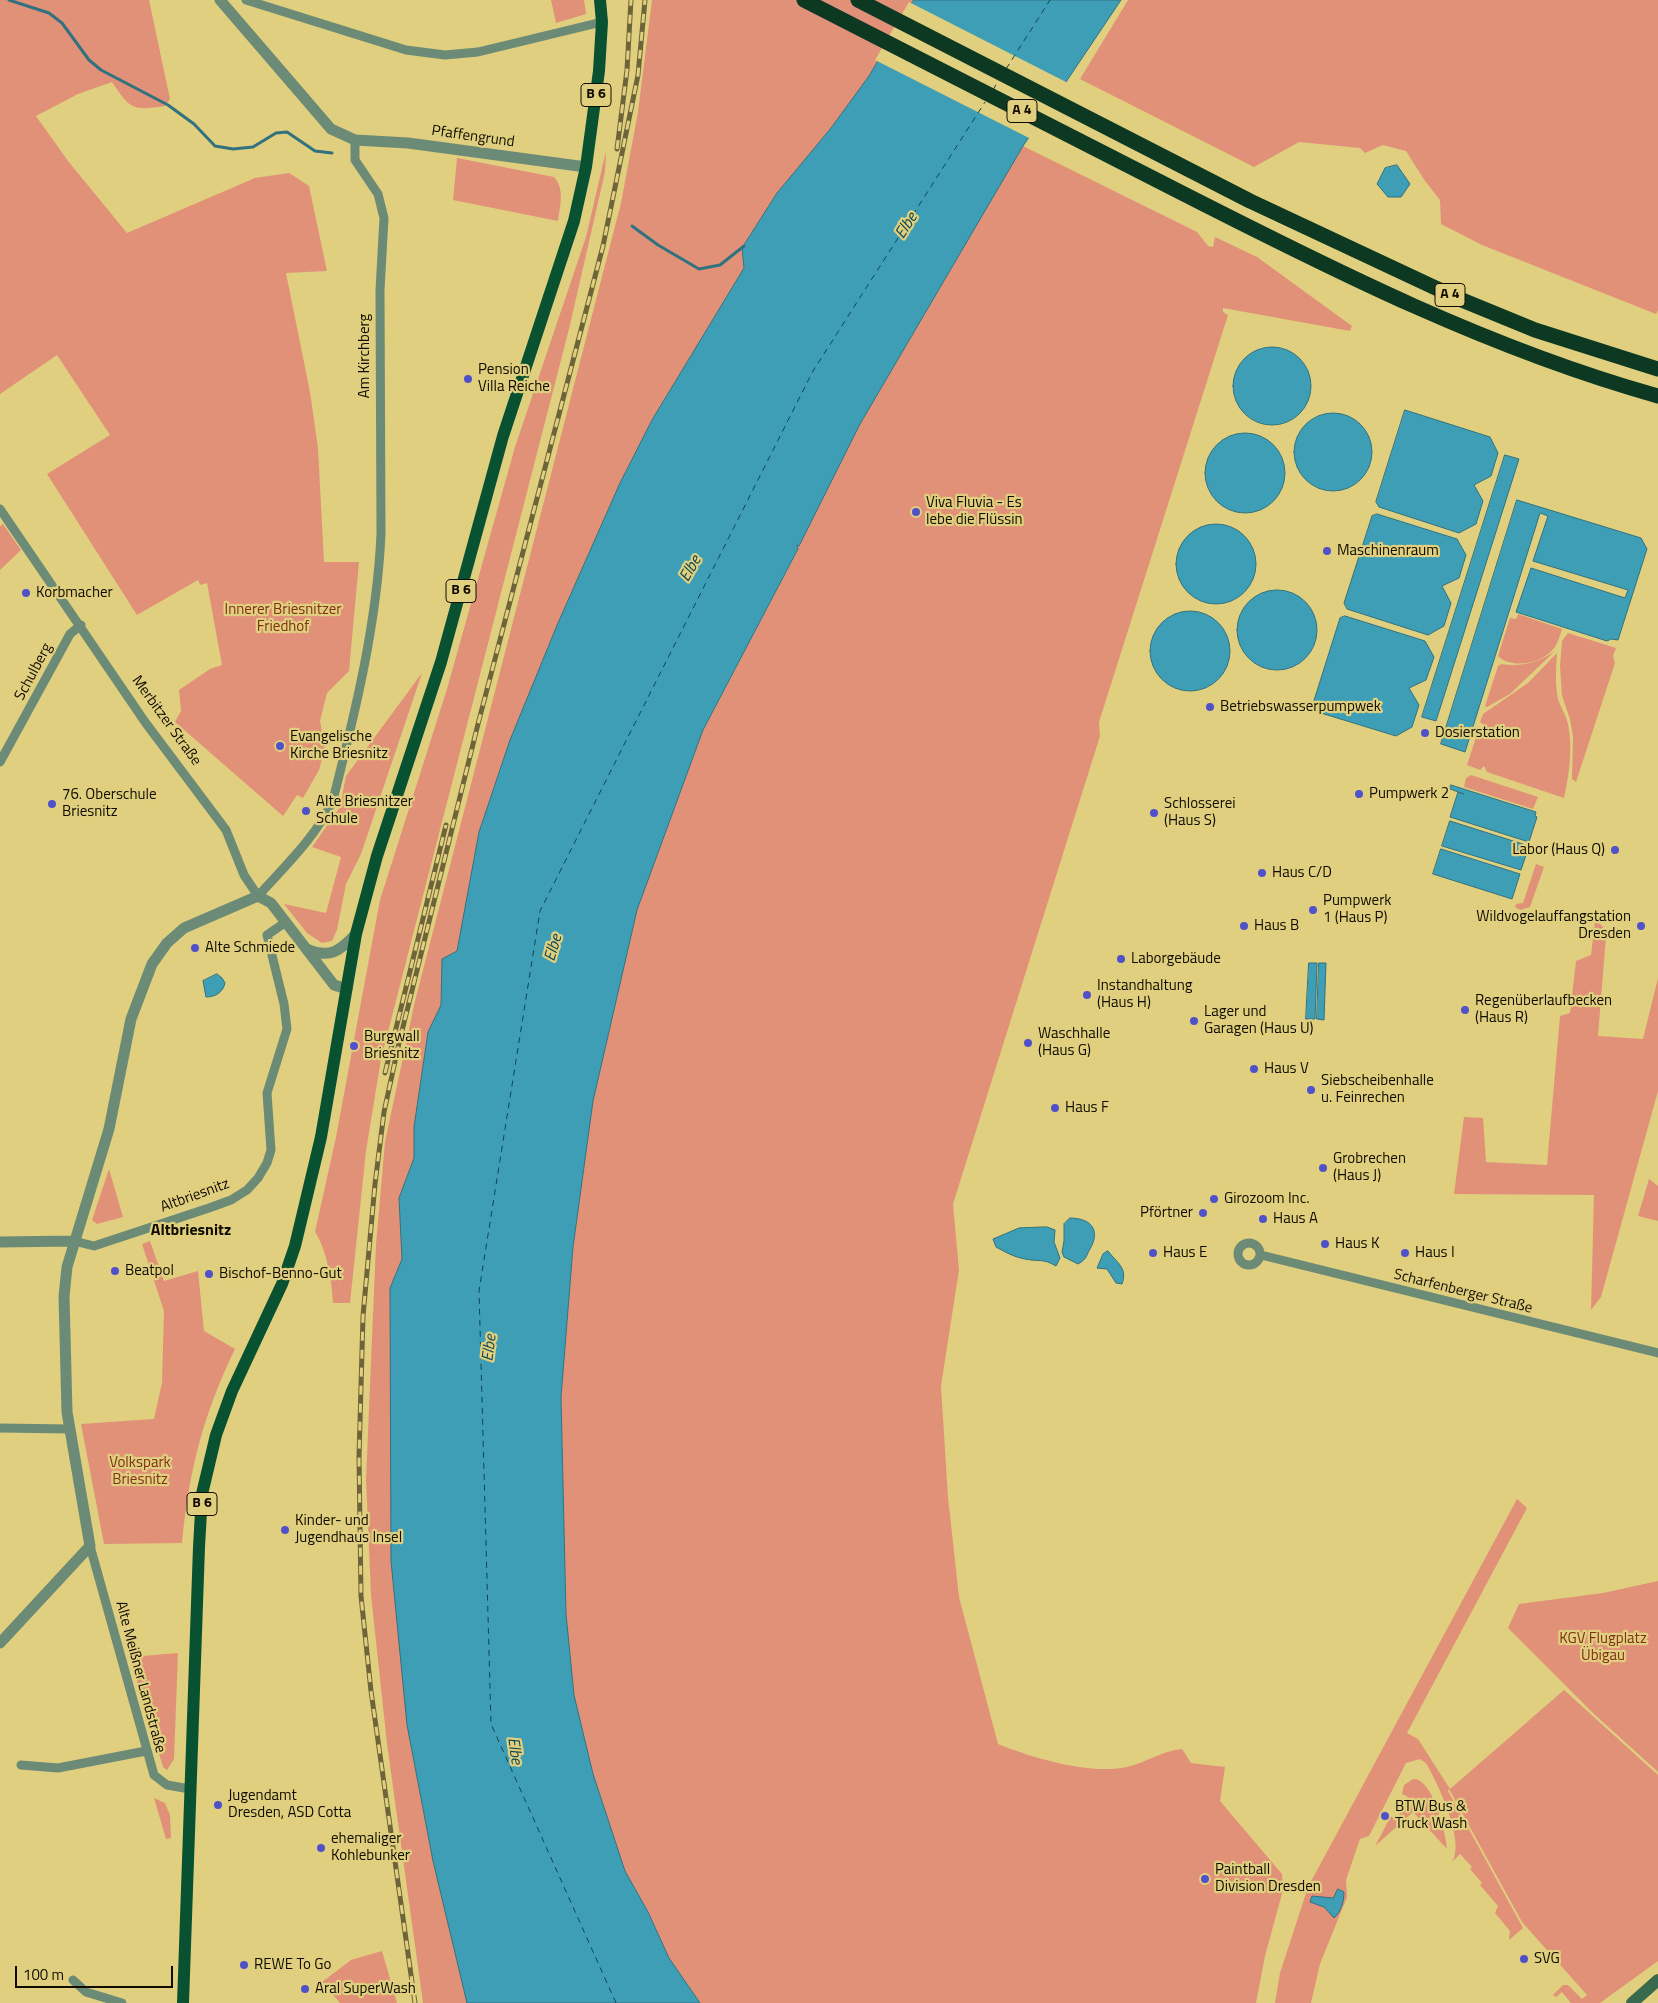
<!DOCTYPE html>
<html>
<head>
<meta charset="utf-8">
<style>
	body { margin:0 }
	#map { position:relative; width:1658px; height:2003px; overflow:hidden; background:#e0cf7e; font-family:"Titillium Web",sans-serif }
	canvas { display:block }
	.scale { position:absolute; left:15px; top:1966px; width:158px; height:22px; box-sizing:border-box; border:2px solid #110c00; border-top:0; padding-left:6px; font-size:15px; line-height:18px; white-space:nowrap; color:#110c00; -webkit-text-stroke:4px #e0cf7e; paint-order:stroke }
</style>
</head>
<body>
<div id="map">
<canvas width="1658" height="2003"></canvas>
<div class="scale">100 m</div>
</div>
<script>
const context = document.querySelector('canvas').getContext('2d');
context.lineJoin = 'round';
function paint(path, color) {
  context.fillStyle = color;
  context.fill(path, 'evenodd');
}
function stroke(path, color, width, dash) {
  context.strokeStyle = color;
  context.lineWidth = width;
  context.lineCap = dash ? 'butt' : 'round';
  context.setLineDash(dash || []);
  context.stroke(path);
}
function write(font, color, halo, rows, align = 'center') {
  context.font = font + ' "Titillium Web",sans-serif';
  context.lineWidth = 4.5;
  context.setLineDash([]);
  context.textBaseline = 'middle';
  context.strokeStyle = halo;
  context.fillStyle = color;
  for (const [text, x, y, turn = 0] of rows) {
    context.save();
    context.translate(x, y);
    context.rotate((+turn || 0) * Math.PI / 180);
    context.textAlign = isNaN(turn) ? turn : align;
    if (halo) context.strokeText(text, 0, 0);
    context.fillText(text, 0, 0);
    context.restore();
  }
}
paint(new Path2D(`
	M 0,0 L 149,0 L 170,99 L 165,106 C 132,111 130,109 112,82 L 78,94 L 36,116 L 68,161 L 127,233 L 255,178 L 289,173 L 309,186 L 327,271 L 286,273 L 310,392 L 318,448 L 324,562 L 359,562 L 349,671 L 327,693 L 320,721 L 325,748 L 319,770 L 303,798 L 297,795 L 283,816 L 175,722 L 181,711 L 179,690 L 210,669 L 222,665 L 207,583 L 200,585 L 198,580 L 137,615 L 47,474 L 110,435 L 57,355 L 0,394 Z
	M 551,0 L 584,0 L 586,14 L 556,23 Z
	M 652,0 L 914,0 L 869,76 L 831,128 L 777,193 L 742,248 L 744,268 L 652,420 L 621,481 L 558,623 L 510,740 L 479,832 L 457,952 L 442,959 L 441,1005 L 428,1032 L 414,1127 L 414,1158 L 399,1198 L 402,1259 L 390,1288 L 407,1725 L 433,1861 L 467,2003 L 423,2003 L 387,1744 L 371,1595 L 366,1479 L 376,1244 L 385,1142 L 415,1001 L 621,203 L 638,112 Z
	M 1128,0 L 1658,0 L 1658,310 L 1656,314 L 1482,245 L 1441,224 L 1440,200 L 1425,181 L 1406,151 L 1383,145 L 1365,153 L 1360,148 L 1299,142 L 1254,167 L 1080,79 Z
	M 1023,146 L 1197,232 L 1208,246 L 1213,247 L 1215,237 L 1257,257 L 1352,326 L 1350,331 L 1223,308 L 1223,312 L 1228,315 L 1099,722 L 1100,736 L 953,1204 L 959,1270 L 941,1386 L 948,1497 L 959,1597 L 998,1744 C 1033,1758 1089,1775 1127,1767 C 1145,1763 1164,1750 1182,1749 L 1191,1763 L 1225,1767 L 1220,1801 L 1282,1874 L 1283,1890 L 1265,1956 L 1256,2003 L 700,2003 L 669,1958 L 648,1912 L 625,1871 L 593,1774 L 574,1695 L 566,1614 L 561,1397 L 573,1247 L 593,1101 L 637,910 L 703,730 L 798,550 L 797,545 L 799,545 L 860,424 Z
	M 606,151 L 605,172 L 570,325 L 381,1059 L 366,1151 L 350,1303 L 333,1303 C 332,1281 327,1250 315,1232 L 336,1137 L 380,900 L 447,689 L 515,447 L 586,237 Z
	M 457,158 L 554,177 C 565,189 560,206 558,221 L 453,200 Z
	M 3,524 L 21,550 L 0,570 L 0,526 Z
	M 1518,614 L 1562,629 C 1560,635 1558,642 1555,647 C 1544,663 1512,670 1498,656 L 1510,618 L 1516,619 Z
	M 1568,633 L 1616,648 L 1613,656 L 1615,663 L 1576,782 L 1572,779 L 1573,737 L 1570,719 L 1562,696 L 1560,666 L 1562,641 Z
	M 1555,651 L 1510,694 L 1487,707 L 1485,706 L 1498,666 L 1501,664 C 1521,667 1538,663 1555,651 Z
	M 1557,653 C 1556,668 1555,684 1558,699 C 1561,708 1566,715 1568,724 C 1573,749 1569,774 1564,798 L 1487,772 L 1484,766 L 1480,770 L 1467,765 L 1477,734 L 1482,733 L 1484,725 L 1480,722 L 1483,714 L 1528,683 Z
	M 422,673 L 361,854 L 346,884 L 337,930 L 332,941 L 322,943 L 307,933 L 284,904 L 326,913 L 341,857 L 312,847 L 340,807 L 346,776 Z
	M 1471,775 L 1538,797 L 1533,809 L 1464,787 L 1466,778 Z
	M 1536,864 L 1544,867 L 1530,907 L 1520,910 L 1515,907 L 1516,904 L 1523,903 Z
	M 1595,922 C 1603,924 1605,929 1606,936 L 1598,1036 L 1643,1039 L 1658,978 L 1658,1091 L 1601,1297 L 1591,1310 L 1594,1195 L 1454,1194 L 1464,1117 L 1483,1118 L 1486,1162 L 1547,1165 L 1560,1016 L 1570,1013 L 1576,961 L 1591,955 Z
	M 109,1169 L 123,1217 L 97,1224 L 92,1220 Z
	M 1649,1179 L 1658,1186 L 1658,1221 L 1638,1216 Z
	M 150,1241 L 164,1281 L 198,1271 L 204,1331 L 235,1349 C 203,1415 189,1470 182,1543 L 104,1544 L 81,1424 L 154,1419 L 162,1383 L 164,1311 L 142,1244 Z
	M 1517,1499 L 1527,1508 L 1407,1733 L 1418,1739 L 1450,1789 L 1564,1690 L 1658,1775 L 1658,1961 L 1600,2003 L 1571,2003 L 1562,1992 L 1556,1997 L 1553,1995 L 1563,1985 L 1568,1985 L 1582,1999 L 1587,1995 L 1522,1922 L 1449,1789 L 1448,1791 L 1523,1928 L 1509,1940 L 1510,1931 L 1495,1913 L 1498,1906 L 1480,1885 L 1482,1883 L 1470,1869 L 1472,1867 L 1460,1854 L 1452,1862 C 1466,1842 1437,1782 1426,1763 L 1420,1759 L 1406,1763 L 1369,1836 L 1360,1839 L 1346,1880 L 1347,1897 L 1320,1964 L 1311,2003 L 1275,2003 L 1280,1973 L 1308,1887 Z
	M 1658,1581 L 1658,1772 L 1594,1714 L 1508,1628 L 1519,1604 L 1603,1593 Z
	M 178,1653 L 174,1759 L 167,1770 L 163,1767 L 130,1657 Z
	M 1413,1779 C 1433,1778 1446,1833 1447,1849 L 1413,1812 L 1375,1846 L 1391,1816 L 1396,1821 L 1408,1797 L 1402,1794 L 1404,1785 Z
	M 154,1798 L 165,1803 L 170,1815 L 171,1838 L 166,1839 Z
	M 382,1951 L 397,2003 L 340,2003 L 322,1982 L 351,1960 Z`), '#e29179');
const water = new Path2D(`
	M 914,0 L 1121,0 L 1023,146 L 860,424 L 799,546 L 797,545 L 798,549 L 703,730 L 637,910 L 593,1101 L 573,1247 L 561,1397 L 566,1614 L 574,1695 L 593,1774 L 625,1871 L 648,1912 L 669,1958 L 700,2003 L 467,2003 L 433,1861 L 407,1725 L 391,1561 L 390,1288 L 402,1259 L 399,1198 L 414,1158 L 414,1127 L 428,1032 L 441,1005 L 442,959 L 457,951 L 479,832 L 510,740 L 558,623 L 620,483 L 652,420 L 744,268 L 742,248 L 777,193 L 831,128 L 869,76 Z
	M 1397,165 L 1410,184 L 1401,197 L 1388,197 L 1377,184 L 1385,168 Z
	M1233 386a39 39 0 1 1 78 0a39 39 0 1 1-78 0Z
	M 1405,410 L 1490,437 L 1498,453 L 1491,476 L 1474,485 L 1483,501 L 1476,524 L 1459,533 L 1379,507 L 1376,502 Z
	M1294 452a39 39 0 1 1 78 0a39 39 0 1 1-78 0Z
	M1205 473a40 40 0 1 1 80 0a40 40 0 1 1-80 0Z
	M 1505,455 L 1519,459 L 1436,721 L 1422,717 Z
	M 1517,500 L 1641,538 L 1647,549 L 1618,640 L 1611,639 L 1607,641 L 1516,612 L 1531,568 L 1625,598 L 1628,590 L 1533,561 L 1548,516 L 1540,513 L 1465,752 L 1441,744 Z
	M 1377,514 L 1457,539 L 1466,555 L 1459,578 L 1442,586 L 1451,603 L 1444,626 L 1428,635 L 1347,609 L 1344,603 L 1372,516 Z
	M1176 564a40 40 0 1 1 80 0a40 40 0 1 1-80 0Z
	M1237 630a40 40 0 1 1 80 0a40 40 0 1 1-80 0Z
	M1150 651a40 40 0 1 1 80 0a40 40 0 1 1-80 0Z
	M 1345,616 L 1425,641 L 1434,657 L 1426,680 L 1409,688 L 1419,705 L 1412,727 L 1396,736 L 1311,710 L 1340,618 Z
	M 1451,785 L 1536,812 L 1535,816 L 1537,817 L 1529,842 L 1450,817 L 1458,792 L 1464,794 L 1450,789 Z
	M 1450,821 L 1529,846 L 1521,870 L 1442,846 Z
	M 1441,849 L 1520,874 L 1512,899 L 1433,874 Z
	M 1309,963 L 1317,963 L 1315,1019 L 1306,1019 Z
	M 1319,963 L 1326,963 L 1324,1020 L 1317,1019 Z
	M 217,974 L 222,978 L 225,983 C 223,992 216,997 206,997 L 203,981 Z
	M 1070,1218 C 1091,1218 1101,1230 1090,1249 C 1086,1256 1087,1259 1078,1264 L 1064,1257 L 1062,1252 L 1064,1241 L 1064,1224 Z
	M 1047,1227 L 1055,1230 L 1054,1242 L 1060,1258 L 1056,1266 C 1043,1258 1038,1262 1025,1259 C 1014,1257 1005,1252 996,1247 L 993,1239 L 1019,1228 Z
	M 1108,1251 C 1117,1263 1128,1268 1122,1284 L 1116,1283 L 1107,1269 L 1097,1268 L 1103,1254 Z
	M 1338,1889 L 1344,1892 C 1344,1902 1341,1912 1334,1918 L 1324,1907 L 1310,1902 L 1312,1896 L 1333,1898 Z`);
paint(water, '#3e9eb6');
stroke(water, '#30727f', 1);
paint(new Path2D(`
	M 909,2 L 1068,83 L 1031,139 L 875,60 Z`), '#e0cf7e');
stroke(new Path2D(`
	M 9,0 L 49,13 L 62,23 L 89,60 L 101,70 L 168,105 L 194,124 L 215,146 L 233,149 L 253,147 L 276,133 L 287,132 L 315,151 L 332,153
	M 632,226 L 658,245 L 699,269 L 720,265 L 744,246`), '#30727f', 3);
stroke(new Path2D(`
	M 1006,69 L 1050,0
	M 993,90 L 998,81
	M 616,2003 L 491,1724 L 479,1291 L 540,911 L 813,371 L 985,102`), '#0e4754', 1, [6, 5]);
stroke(new Path2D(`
	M 246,0 L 406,50 L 445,55 L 478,52 L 602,22
	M 0,509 L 145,722 L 226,830 L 244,875 L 258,896 C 284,867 317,836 333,800 C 355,713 377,624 381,534 L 380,290 L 384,218 L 378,194 L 355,160 L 355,140
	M 0,762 L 70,634 L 81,625
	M 74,1241 L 94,1246 L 209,1208 L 231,1200 L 247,1190 L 258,1178 L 267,1163 L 271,1150 L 267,1093 L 287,1029 L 284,1004 L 267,935 L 286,922
	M1238 1254a11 11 0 1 1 22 0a11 11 0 1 1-22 0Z
	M 1261,1255 L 1658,1353
	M 0,1428 L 70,1429
	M 90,1546 L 154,1775 L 167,1785 L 190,1789
	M 21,1765 L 58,1768 L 146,1751
	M 73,1980 L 86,1992 L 122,2003`), '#6b8b77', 9);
stroke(new Path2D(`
	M 220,0 L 331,129 L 355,140 L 408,143 L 586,167
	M 307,949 C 330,959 340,951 356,934
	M 0,1242 L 74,1241
	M 0,1643 L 90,1546 L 67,1412 L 64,1296 L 67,1267 L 109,1129 L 131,1019 L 152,964 L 167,943 L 184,928 L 258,896 L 271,903 L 334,985 L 347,989`), '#6b8b77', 11);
stroke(new Path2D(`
	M 1632,2003 L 1658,1980`), '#396a4e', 12);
stroke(new Path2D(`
	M 183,2003 L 199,1547 L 202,1494 L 216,1435 L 232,1391 L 282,1284 L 295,1246 L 321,1137 L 356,934 L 377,856 L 441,662 L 503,436 L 574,221 L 586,167 L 599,71 L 602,22 L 600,0`), '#095231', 12);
stroke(new Path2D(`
	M 804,0 C 929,64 1054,128 1180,192 C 1335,271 1490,349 1658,396
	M 858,0 L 1250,201 L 1457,298 L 1535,330 L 1658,369`), '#0d3923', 15);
const rail = new Path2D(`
	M 617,149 L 627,70 L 631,0
	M 385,1073 L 446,825
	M 415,2003 L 371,1691 L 361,1596 L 359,1457 L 363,1316 L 375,1184 L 384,1112 L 399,1043 L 478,724 L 603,246 L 638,75 L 645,0`);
stroke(rail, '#6e6439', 5);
stroke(rail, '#e0cf7e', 3, [9]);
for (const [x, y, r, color] of [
	[468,379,5,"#5051c8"],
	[916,512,5,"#5051c8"],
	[1327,551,5,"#5051c8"],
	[26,593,5,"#5051c8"],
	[1210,707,5,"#5051c8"],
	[1425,733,5,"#5051c8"],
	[280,746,5,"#5051c8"],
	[1359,794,5,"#5051c8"],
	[52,804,5,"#5051c8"],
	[306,811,5,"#5051c8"],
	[1154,813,5,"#5051c8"],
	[1615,850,5,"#5051c8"],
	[1262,873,5,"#5051c8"],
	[1313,910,5,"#5051c8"],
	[1244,926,5,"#5051c8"],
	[1641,926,5,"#5051c8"],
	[195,948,5,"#5051c8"],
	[1121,959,5,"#5051c8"],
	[1087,995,5,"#5051c8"],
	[1465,1010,5,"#5051c8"],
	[1194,1021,5,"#5051c8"],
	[1028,1043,5,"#5051c8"],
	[354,1046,5,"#5051c8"],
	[1254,1069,5,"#5051c8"],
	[1311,1090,5,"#5051c8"],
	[1055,1108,5,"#5051c8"],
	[1323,1168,5,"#5051c8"],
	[1214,1199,5,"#5051c8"],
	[1203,1213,5,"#5051c8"],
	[1263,1219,5,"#5051c8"],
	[1325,1244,5,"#5051c8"],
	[1153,1253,5,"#5051c8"],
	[1405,1253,5,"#5051c8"],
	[115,1271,5,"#5051c8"],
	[209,1274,5,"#5051c8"],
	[285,1530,5,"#5051c8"],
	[218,1805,5,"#5051c8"],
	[1385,1816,5,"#5051c8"],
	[321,1848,5,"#5051c8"],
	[1205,1879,5,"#5051c8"],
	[1524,1959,5,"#5051c8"],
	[244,1965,5,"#5051c8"],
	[305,1989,5,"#5051c8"]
]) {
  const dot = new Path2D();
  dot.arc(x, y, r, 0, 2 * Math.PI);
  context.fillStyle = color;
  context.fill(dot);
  stroke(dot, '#e0cf7e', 2);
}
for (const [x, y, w] of [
	[596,95,30],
	[1022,111,30],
	[1450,295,30],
	[461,591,30],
	[202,1504,30]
]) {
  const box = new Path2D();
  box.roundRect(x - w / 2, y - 11.5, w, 23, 4);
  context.fillStyle = '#e0cf7e';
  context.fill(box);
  stroke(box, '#110c00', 1);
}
write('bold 14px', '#110c00', null, [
	["B 6",596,95],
	["A 4",1022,111],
	["A 4",1450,295],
	["B 6",461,591],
	["B 6",202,1504]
]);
write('15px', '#110c00', '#e0cf7e', [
	["Pfaffengrund",473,137,8],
	["Am Kirchberg",365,356,-90],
	["Schulberg",34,672,-62],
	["Merbitzer Straße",166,721,54],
	["Altbriesnitz",195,1196,-20],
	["Scharfenberger Straße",1463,1292,14],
	["Alte Meißner Landstraße",140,1677,75]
]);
write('15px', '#110c00', '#e0cf7e', [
	["Pension",478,370],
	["Villa Reiche",478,387],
	["Viva Fluvia - Es",926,503],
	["lebe die Flüssin",926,520],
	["Maschinenraum",1337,551],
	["Korbmacher",36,593],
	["Betriebswasserpumpwek",1220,707],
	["Dosierstation",1435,733],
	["Evangelische",290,737],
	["Kirche Briesnitz",290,754],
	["Pumpwerk 2",1369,794],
	["76. Oberschule",62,795],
	["Briesnitz",62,812],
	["Alte Briesnitzer",316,802],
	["Schule",316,819],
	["Schlosserei",1164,804],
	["(Haus S)",1164,821],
	["Labor (Haus Q)",1605,850,"right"],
	["Haus C/D",1272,873],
	["Pumpwerk",1323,901],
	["1 (Haus P)",1323,918],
	["Wildvogelauffangstation",1631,917,"right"],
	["Dresden",1631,934,"right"],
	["Haus B",1254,926],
	["Alte Schmiede",205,948],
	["Laborgebäude",1131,959],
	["Instandhaltung",1097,986],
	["(Haus H)",1097,1003],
	["Regenüberlaufbecken",1475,1001],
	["(Haus R)",1475,1018],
	["Lager und",1204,1012],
	["Garagen (Haus U)",1204,1029],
	["Waschhalle",1038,1034],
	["(Haus G)",1038,1051],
	["Burgwall",364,1037],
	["Briesnitz",364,1054],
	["Haus V",1264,1069],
	["Siebscheibenhalle",1321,1081],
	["u. Feinrechen",1321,1098],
	["Haus F",1065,1108],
	["Grobrechen",1333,1159],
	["(Haus J)",1333,1176],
	["Girozoom Inc.",1224,1199],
	["Pförtner",1193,1213,"right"],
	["Haus A",1273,1219],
	["Haus K",1335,1244],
	["Haus E",1163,1253],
	["Haus I",1415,1253],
	["Beatpol",125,1271],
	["Bischof-Benno-Gut",219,1274],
	["Kinder- und",295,1521],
	["Jugendhaus Insel",295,1538],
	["Jugendamt",228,1796],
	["Dresden, ASD Cotta",228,1813],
	["BTW Bus &",1395,1807],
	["Truck Wash",1395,1824],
	["ehemaliger",331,1839],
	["Kohlebunker",331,1856],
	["Paintball",1215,1870],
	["Division Dresden",1215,1887],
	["SVG",1534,1959],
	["REWE To Go",254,1965],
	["Aral SuperWash",315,1989]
], 'left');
write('15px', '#812f16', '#e0cf7e', [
	["Innerer Briesnitzer",283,610],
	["Friedhof",283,627],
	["Volkspark",140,1463],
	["Briesnitz",140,1480],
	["KGV Flugplatz",1603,1639],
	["Übigau",1603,1656]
]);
write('italic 16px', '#0e4754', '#e0cf7e', [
	["Elbe",907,226,-57],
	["Elbe",691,569,-60],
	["Elbe",554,948,-74],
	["Elbe",490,1348,-83],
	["Elbe",514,1751,82]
]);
write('bold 16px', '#110c00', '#e0cf7e', [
	["Altbriesnitz",191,1231]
]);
</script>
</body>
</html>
